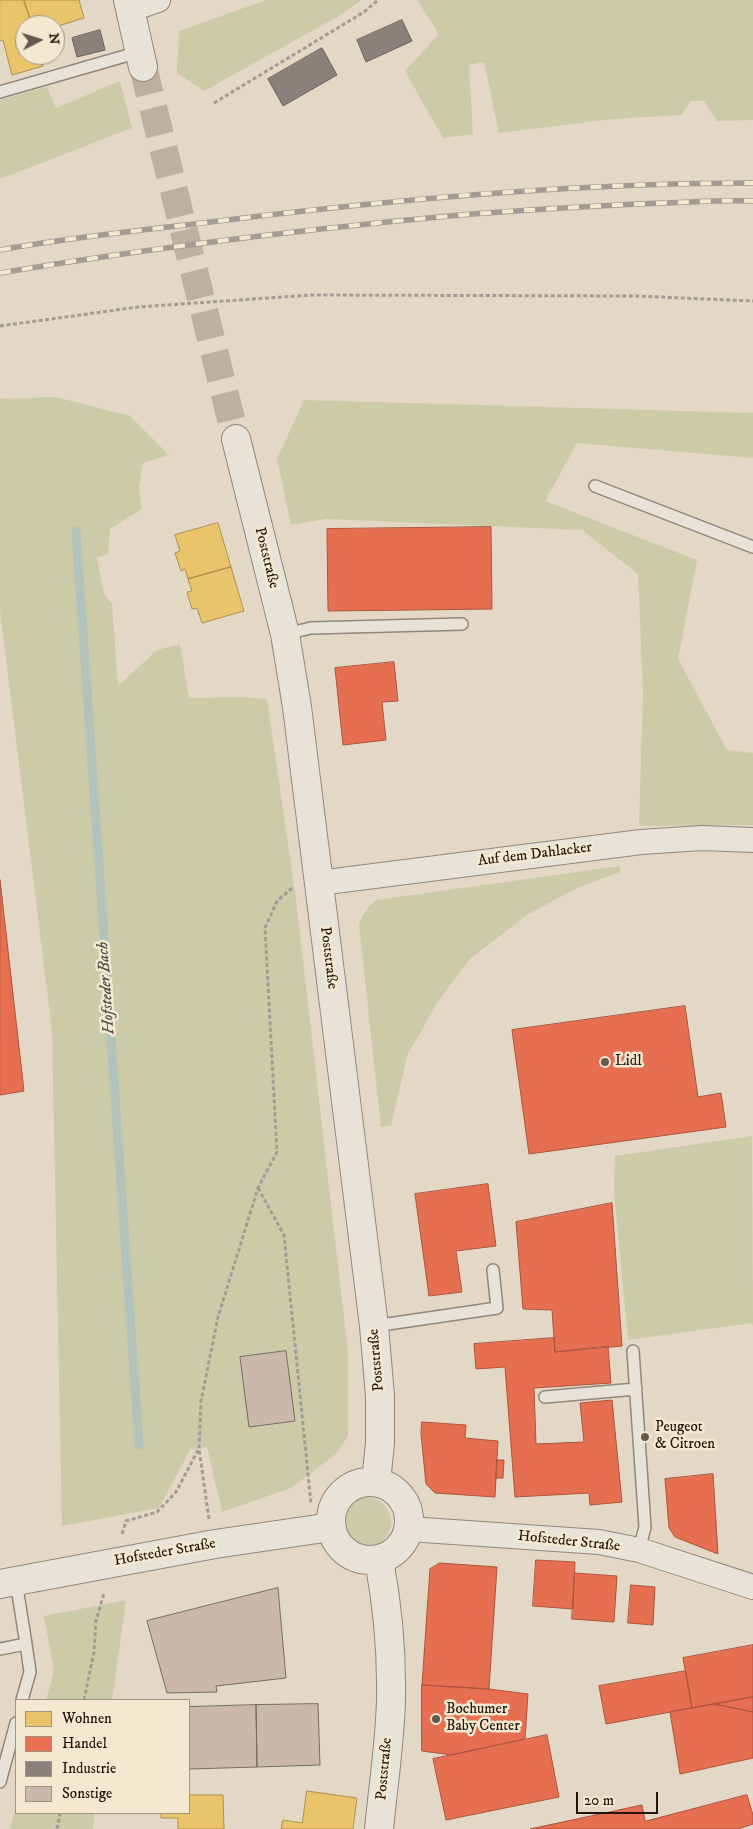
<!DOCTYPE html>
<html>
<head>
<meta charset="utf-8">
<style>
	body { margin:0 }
	#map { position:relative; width:753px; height:1829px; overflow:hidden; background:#e3d8c5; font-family:"IM FELL DW Pica",serif }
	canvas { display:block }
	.legend { position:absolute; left:15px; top:1699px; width:175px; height:115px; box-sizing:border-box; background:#f5e8d1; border:1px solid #9f9482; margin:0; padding:6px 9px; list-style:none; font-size:15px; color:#1f150b }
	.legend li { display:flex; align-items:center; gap:10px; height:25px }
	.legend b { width:25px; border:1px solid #9f9482 }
	.north { position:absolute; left:15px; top:15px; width:50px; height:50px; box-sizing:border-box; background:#f5e8d1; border:1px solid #9f9482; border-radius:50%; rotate:85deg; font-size:14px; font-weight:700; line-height:20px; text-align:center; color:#1f150b }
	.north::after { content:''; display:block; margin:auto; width:18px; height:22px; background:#64594c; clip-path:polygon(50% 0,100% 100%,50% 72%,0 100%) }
	.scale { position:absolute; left:576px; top:1792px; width:82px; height:22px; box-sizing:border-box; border:2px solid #1f150b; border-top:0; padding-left:6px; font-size:15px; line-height:18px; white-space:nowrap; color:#1f150b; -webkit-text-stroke:4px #f5e8d1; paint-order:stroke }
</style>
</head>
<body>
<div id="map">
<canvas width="753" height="1829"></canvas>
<ul class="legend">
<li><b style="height:14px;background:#e9c46a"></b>Wohnen</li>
<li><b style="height:14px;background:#e76f51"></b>Handel</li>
<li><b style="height:14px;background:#8a817c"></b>Industrie</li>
<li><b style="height:14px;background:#cab8aa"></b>Sonstige</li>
</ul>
<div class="north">N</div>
<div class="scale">20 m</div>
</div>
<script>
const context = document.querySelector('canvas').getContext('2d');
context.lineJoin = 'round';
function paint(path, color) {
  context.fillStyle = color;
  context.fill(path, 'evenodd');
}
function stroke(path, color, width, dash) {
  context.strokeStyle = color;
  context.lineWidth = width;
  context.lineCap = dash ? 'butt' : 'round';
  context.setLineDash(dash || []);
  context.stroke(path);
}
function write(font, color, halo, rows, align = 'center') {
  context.font = font + ' "IM FELL DW Pica",serif';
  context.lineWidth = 5;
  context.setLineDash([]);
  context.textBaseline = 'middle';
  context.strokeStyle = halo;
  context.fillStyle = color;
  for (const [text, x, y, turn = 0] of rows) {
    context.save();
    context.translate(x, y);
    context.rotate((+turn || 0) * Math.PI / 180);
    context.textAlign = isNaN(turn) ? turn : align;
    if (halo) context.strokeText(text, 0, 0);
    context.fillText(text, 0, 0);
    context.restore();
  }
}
paint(new Path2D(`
	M 266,0 L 361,0 L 344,13 L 204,91 L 177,73 L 179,31 Z
	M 417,0 L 753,0 L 753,120 L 717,121 L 704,101 L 690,101 L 682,115 L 613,119 L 499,133 L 484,62 L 469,65 L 473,134 L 443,138 L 405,71 L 439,34 Z
	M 120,81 L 132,128 L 0,179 L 0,100 L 47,87 L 56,108 Z
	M 56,397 L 130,416 L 169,455 L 143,463 L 139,487 L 142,509 L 110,529 L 108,554 L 97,558 L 104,594 L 112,604 L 118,686 L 157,650 L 180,644 L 189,698 L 239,697 L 267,699 L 296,899 L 348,1353 L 348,1436 L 336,1454 L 291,1488 L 222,1512 L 207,1447 L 190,1450 L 159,1508 L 62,1526 L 52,1031 L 0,610 L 0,399 Z
	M 304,400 L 753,413 L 753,458 L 577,443 L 545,501 L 697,560 L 678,659 L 727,750 L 753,753 L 753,825 L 639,826 L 643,693 L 638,574 L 582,530 L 326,519 L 291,525 L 277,459 Z
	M 620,866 L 620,872 L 577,888 L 527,915 L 470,959 L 437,1003 L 407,1056 L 391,1126 L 381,1127 L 359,925 C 362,914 367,908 376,900 Z
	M 752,1136 L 753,1326 L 752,1323 L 628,1340 L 614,1191 L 615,1156 Z
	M341 1522a25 25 0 1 1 50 0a25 25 0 1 1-50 0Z
	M 126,1600 L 112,1700 L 46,1700 L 54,1670 L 44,1616 Z
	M 16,1808 L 16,1813 L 95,1813 L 93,1829 L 10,1829 Z`), '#cbcba8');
const homes = new Path2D(`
	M 0,0 L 24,0 L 32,25 L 25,25 L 25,55 L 40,55 L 43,66 L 12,75 L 3,40 L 0,41 Z
	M 24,0 L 79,0 L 84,18 L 55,27 L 55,25 L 32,25 Z
	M 218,523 L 231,567 L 188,579 L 185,569 L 181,571 L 175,553 L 180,551 L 175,535 Z
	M 231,567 L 244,611 L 202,623 L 197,608 L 192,609 L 187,592 L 192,591 L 188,579 Z
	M 307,1791 L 357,1798 L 353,1829 L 281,1829 L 283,1820 L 302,1823 Z
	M 189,1795 L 223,1795 L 224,1829 L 178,1829 L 178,1818 L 161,1818 L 161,1813 L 189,1813 Z`);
paint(homes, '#e9c46a');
stroke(homes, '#ac904e', 1);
const shops = new Path2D(`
	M 491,527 L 492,609 L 328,611 L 327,529 Z
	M 394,662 L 398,701 L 382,702 L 386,740 L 343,745 L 335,668 Z
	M 0,880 L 24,1091 L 0,1095 Z
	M 685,1006 L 698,1097 L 721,1093 L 726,1127 L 529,1154 L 512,1030 Z
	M 488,1184 L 496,1246 L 456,1251 L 462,1292 L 429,1296 L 415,1194 Z
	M 612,1203 L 622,1346 L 555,1352 L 552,1310 L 523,1309 L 516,1222 Z
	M 554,1338 L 555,1352 L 608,1346 L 611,1383 L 534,1388 L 536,1444 L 584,1442 L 580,1403 L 612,1400 L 622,1502 L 590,1505 L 589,1493 L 515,1497 L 505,1367 L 476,1369 L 474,1344 Z
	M 422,1422 L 466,1425 L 465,1438 L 498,1441 L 495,1497 L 435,1493 L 426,1484 L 421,1434 Z
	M 497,1460 L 504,1460 L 503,1478 L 496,1478 Z
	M 713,1474 L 718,1554 L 675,1537 L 669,1528 L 665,1479 Z
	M 536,1560 L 575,1562 L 573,1609 L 533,1606 Z
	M 440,1563 L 497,1567 L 489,1689 L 422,1685 L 430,1569 Z
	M 575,1573 L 617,1576 L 614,1622 L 572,1619 Z
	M 631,1585 L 655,1587 L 653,1625 L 628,1623 Z
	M 753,1645 L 753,1697 L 692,1708 L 683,1658 Z
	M 686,1671 L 692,1708 L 606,1724 L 599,1686 Z
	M 422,1685 L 489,1689 L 528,1694 L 525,1739 L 452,1755 L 422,1751 Z
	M 753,1697 L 753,1712 L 714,1704 Z
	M 714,1704 L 753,1712 L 753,1758 L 680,1774 L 670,1712 Z
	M 547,1735 L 559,1797 L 446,1820 L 433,1759 Z
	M 747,1795 L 753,1815 L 753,1824 L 738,1829 L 530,1829 L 642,1805 L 645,1821 Z`);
paint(shops, '#e76f51');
stroke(shops, '#ab543c', 1);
const industry = new Path2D(`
	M 402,20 L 412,41 L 366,62 L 357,40 Z
	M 100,30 L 105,50 L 77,57 L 72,38 Z
	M 322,48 L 337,75 L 283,106 L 268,79 Z`);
paint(industry, '#8a817c');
stroke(industry, '#6a615a', 1);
stroke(new Path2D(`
	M 76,531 L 139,1445`), '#b2c3bb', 9);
const building = new Path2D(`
	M 286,1351 L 295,1421 L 249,1427 L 240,1357 Z
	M 278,1588 L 286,1678 L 216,1686 L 217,1692 L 167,1693 L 147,1621 Z
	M 318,1704 L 320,1765 L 257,1767 L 256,1705 Z
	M 256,1705 L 257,1767 L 189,1769 L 189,1707 Z`);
paint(building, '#cab8aa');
stroke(building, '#736d62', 1);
stroke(new Path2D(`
	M 143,67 L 236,439`), '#bcb1a0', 28, [28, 14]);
const service = new Path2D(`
	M 0,92 L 139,52
	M 595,486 L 753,547
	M 285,634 L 311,628 L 462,624
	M 374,1326 L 497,1308 L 493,1270
	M 633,1351 L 645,1527 L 639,1550
	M 545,1397 L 636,1389
	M 0,1649 L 26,1644 L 16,1581
	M 22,1700 L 30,1672 L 26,1644
	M 0,1782 L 16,1723`);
const minor = new Path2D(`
	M 129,10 L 158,0
	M 319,883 L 641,842 L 702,838 L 753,840
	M 409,1529 L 599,1542 L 639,1550 L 753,1587`);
const tertiary = new Path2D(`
	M 128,0 L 143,67
	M 236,439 L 285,634 L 297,707 L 374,1326 L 380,1396 L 380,1443 L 376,1482
	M331 1521a39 39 0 1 1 78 0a39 39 0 1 1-78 0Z
	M 379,1560 C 388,1608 392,1650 391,1700 C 390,1742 383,1787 379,1829
	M 0,1584 L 215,1544 L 331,1527`);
stroke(service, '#8f877b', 14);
stroke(minor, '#8f877b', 26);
stroke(tertiary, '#8f877b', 30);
stroke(new Path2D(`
	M 214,103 L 364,12 L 378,0
	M 0,326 L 138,307 L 311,295 L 635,296 L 753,301
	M 258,1188 L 284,1235 L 311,1504
	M 209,1519 L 199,1449 L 201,1401 L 218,1317 L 258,1188 L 277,1152 L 265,928 L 277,901 L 292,888
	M 122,1534 L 126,1521 L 157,1512 L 176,1492 L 198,1450
	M 84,1700 L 94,1652 L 96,1621 L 104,1593
	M 57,1829 L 60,1813`), '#a29c94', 3, [4, 2.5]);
stroke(service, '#e8e3d9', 11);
stroke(minor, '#e8e3d9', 24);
stroke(tertiary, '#e8e3d9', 28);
const rail = new Path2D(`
	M 0,250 C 72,237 146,230 219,221 C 396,199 574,183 753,183
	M 0,273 C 149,248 299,230 449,216 C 520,210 591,206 662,203 C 692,202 723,200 753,201`);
stroke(rail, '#a29c94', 5.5);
stroke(rail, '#f5e8d1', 4, [11]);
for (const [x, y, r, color] of [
	[605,1062,5,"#64594c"],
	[645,1437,5,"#64594c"],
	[436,1719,5,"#64594c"]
]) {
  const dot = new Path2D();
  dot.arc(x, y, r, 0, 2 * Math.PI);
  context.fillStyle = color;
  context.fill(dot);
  stroke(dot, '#f5e8d1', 2);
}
write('15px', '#1f150b', '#f5e8d1', [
	["Poststraße",266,558,76],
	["Auf dem Dahlacker",535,855,-7],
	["Poststraße",328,958,83],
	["Poststraße",377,1360,-95],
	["Hofsteder Straße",569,1542,6],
	["Hofsteder Straße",165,1553,-10],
	["Poststraße",385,1769,-85]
]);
write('15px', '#1f150b', '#f5e8d1', [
	["Lidl",615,1062],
	["Peugeot",655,1428],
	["& Citroen",655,1445],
	["Bochumer",446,1710],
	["Baby Center",446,1727]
], 'left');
write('italic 16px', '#4b4f47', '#f5e8d1', [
	["Hofsteder Bach",107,988,-94]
]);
</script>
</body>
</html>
